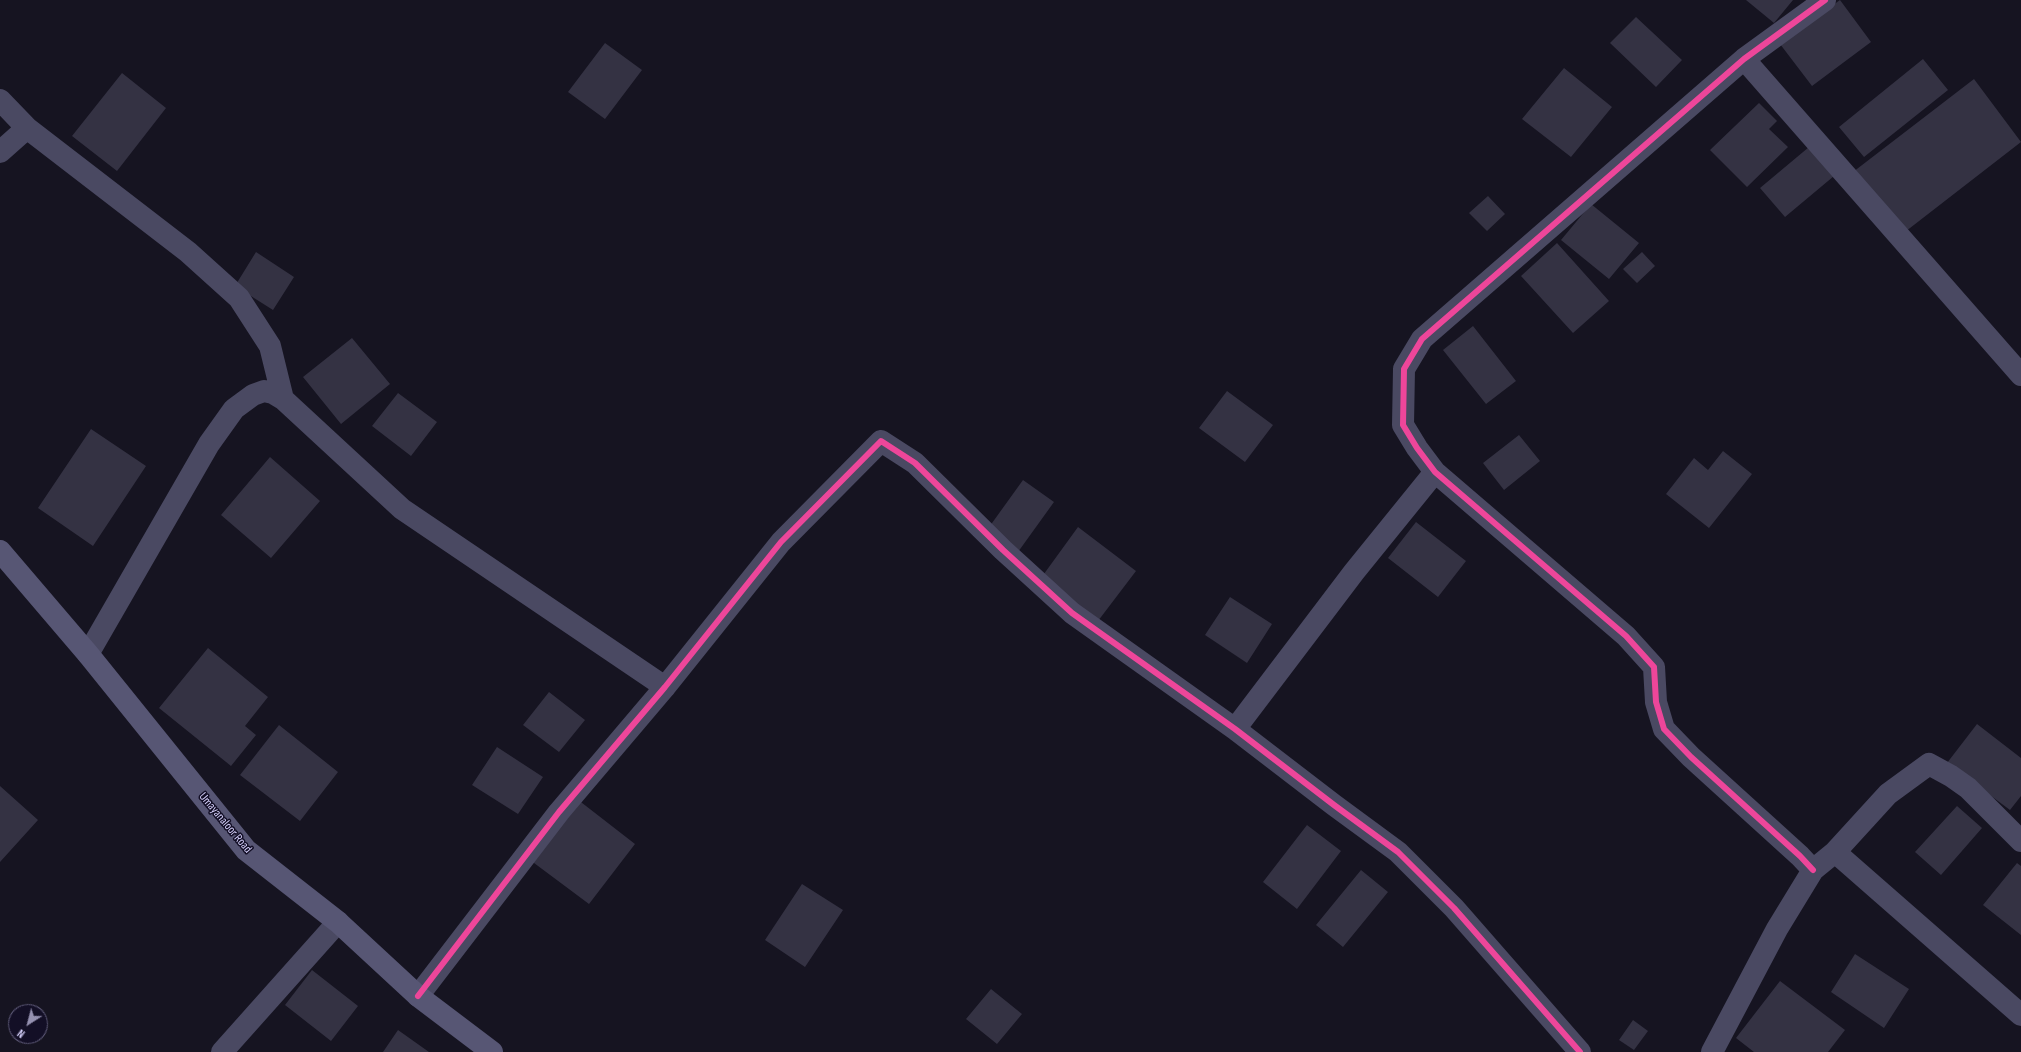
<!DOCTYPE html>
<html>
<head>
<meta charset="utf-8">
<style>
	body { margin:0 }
	#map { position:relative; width:2021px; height:1052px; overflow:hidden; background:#161421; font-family:"Sofia Sans Condensed",sans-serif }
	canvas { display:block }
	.north { position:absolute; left:8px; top:1004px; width:40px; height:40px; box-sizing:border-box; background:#130f26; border:1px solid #625e7d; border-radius:50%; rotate:216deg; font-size:11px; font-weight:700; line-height:16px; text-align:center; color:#d9d4ff }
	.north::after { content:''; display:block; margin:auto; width:14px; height:18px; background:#9591b1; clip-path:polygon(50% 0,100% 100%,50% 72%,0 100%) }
</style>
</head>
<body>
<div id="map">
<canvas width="2021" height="1052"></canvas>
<div class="north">N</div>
</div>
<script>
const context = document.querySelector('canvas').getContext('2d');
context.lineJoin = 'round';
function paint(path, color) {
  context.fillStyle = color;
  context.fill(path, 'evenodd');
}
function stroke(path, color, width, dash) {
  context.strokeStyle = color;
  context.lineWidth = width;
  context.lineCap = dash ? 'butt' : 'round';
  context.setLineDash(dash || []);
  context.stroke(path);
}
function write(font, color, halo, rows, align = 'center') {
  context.font = font + ' "Sofia Sans Condensed",sans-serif';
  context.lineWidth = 3;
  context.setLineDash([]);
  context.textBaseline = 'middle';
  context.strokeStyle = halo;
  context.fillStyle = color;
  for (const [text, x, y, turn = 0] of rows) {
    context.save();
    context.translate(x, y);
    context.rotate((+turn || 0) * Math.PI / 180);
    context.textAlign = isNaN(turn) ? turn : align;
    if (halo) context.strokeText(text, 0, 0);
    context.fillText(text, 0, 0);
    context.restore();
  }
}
paint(new Path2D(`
	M 1746,0 L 1793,0 L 1774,23 Z
	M 1840,0 L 1871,42 L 1812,86 L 1780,44 Z
	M 1636,17 L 1682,60 L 1656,87 L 1610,43 Z
	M 605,43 L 642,70 L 605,119 L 568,92 Z
	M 1923,59 L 1948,90 L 1864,157 L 1839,127 Z
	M 1564,68 L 1612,107 L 1571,157 L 1522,119 Z
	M 122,73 L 166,108 L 117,171 L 72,136 Z
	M 1974,79 L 2021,142 L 1901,235 L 1853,172 Z
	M 1759,103 L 1777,121 L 1769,129 L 1788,147 L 1747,187 L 1710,150 Z
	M 1809,147 L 1834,176 L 1785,217 L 1760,188 Z
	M 1488,196 L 1505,214 L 1487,231 L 1469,213 Z
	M 1591,204 L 1639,243 L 1609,279 L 1561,240 Z
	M 1557,243 L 1609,301 L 1573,333 L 1521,276 Z
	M 256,252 L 294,277 L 273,310 L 235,286 Z
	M 1642,252 L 1655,266 L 1637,283 L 1623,269 Z
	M 1473,326 L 1516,381 L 1486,404 L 1443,350 Z
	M 352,338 L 390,384 L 341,424 L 303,377 Z
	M 1227,391 L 1273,425 L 1245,462 L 1199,428 Z
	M 398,393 L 437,422 L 411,456 L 372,426 Z
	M 91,429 L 146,466 L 93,546 L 38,508 Z
	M 1519,435 L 1540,461 L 1504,490 L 1483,463 Z
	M 1723,451 L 1752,474 L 1709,528 L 1666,494 L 1694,458 L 1708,470 Z
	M 270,457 L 320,501 L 271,558 L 221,515 Z
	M 1023,480 L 1054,502 L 1018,552 L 987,530 Z
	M 1416,522 L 1466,561 L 1438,597 L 1388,558 Z
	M 1078,527 L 1136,571 L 1098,621 L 1041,578 Z
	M 1230,597 L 1272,624 L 1247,663 L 1205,635 Z
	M 208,648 L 268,697 L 245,726 L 256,735 L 231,766 L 159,708 Z
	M 549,692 L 585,720 L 559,752 L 523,725 Z
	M 1977,724 L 2021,758 L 2021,796 L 2010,810 L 1947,763 Z
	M 279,725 L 338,772 L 300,821 L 240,775 Z
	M 497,747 L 543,777 L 518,814 L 472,785 Z
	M 0,786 L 38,820 L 0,862 Z
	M 577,799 L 635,844 L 589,904 L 530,860 Z
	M 1957,806 L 1982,828 L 1941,875 L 1915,852 Z
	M 1307,825 L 1341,851 L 1297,909 L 1263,882 Z
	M 2017,863 L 2021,866 L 2021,935 L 1983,905 Z
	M 1361,870 L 1388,892 L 1343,947 L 1316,925 Z
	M 802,884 L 843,910 L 805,967 L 765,940 Z
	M 1855,954 L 1909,989 L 1884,1028 L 1831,992 Z
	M 312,970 L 358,1006 L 331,1041 L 285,1005 Z
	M 1780,981 L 1845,1030 L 1828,1052 L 1754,1052 L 1736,1038 Z
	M 991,989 L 1022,1014 L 997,1044 L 966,1019 Z
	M 1633,1020 L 1648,1031 L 1634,1050 L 1619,1040 Z
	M 398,1030 L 429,1052 L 383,1052 Z`), '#343243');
stroke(new Path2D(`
	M 1744,59 L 2021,375
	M 0,100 L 27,128 L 188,252 L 239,298 L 270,346 L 283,399 L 402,509 L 665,687
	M 0,152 L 27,128
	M 88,654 L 209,444 L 234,409 L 253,395 L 264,391 L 273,393 L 283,399
	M 1235,729 L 1354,572 L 1435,472
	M 1835,852 L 2021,1015
	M 1813,870 L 1800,856 L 1691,757 L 1664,729 L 1656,702 L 1654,667 L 1626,636 L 1435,472 L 1417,448 L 1403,425 L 1404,369 L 1422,339 L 1744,59 L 1825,0
	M 418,996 L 559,812 L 665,687 L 781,542 L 881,441 L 915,463 L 1003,550 L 1072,613 L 1235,729 L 1334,805 L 1398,852 L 1454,908 L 1580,1052
	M 222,1052 L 338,922
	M 1712,1052 L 1777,929 L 1813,870 L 1835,852 L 1888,794 L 1929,764 L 1951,776 L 1968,788 L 2021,841`), '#4a4962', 22);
stroke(new Path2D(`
	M 0,551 L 88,654 L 246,850 L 338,922 L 418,996 L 492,1052`), '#575674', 22);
stroke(new Path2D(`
	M 1813,870 L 1800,856 L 1691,757 L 1664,729 L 1656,702 L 1654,667 L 1626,636 L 1435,472 L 1417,448 L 1403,425 L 1404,369 L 1422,339 L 1744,59 L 1825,0
	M 418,996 L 559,812 L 665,687 L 781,542 L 881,441 L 915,463 L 1003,550 L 1072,613 L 1235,729 L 1334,805 L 1398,852 L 1454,908 L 1580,1052`), '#ed469a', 6);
write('12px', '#d9d4ff', '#130f26', [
	["Umayanaloor Road",225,823,50]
]);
</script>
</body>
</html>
